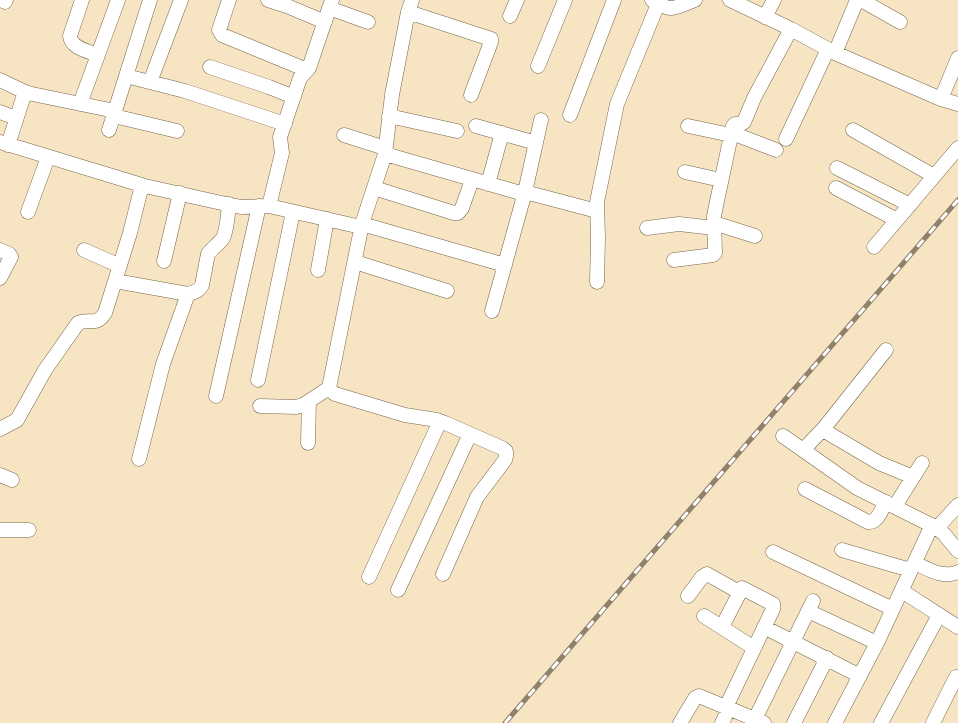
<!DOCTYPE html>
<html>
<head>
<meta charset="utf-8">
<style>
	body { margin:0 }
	canvas { display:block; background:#f7e4c3 }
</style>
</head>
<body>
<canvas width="958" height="723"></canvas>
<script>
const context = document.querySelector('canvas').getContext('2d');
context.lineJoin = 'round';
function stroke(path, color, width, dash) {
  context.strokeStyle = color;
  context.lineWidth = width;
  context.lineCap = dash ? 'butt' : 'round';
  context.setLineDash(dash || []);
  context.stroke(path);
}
const minor = new Path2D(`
	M 82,0 L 70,36 C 71,48 88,51 98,55
	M 229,0 L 219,30 L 222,35 L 307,70
	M 268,0 L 287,6 L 325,22
	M 412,0 L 408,12 L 392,95 L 385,154 L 362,224 L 329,388 L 331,391 L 335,394 L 405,415 L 437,420 L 445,423 L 502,448 L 506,451 L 506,456 L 505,460 L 477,497 L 443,574
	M 652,0 C 673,13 673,8 695,0
	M 730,0 L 791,29 L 835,53 L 941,99 L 958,104
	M 861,0 L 900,22
	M 5,2 L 6,0
	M 329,8 L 368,22
	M 408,12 L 491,39 L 491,42 L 471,95
	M 510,16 L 517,0
	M 765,17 L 774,0
	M 835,53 L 857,0
	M 538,66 L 565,0
	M 210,67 L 269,87 L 294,97
	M 126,76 L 185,91 L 285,124
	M 0,80 L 25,92 L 32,94 L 115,111
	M 150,82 L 181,0
	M 941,99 L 958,58
	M 80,104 L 118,0
	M 0,112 L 16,118
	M 570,115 L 614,0
	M 114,116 L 177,131
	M 389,116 L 457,131
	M 476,126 L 536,143
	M 688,126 L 731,135
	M 109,130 L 150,0
	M 853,130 L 934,176
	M 732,133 L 776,150
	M 344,135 L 385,148
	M 786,139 L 828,49
	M 0,142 L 145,186 L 235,206 L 242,207 L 269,206 L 361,227
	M 8,145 L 25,92
	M 385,154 L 524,194
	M 837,168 L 910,205
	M 685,172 L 721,180
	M 488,184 L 502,133
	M 374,188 L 454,213 L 458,213 L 462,208 L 472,180
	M 836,188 L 897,220
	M 525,192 L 597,211
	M 269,206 L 282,153 L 280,137 L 300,78 L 309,68 L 332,0
	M 28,212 L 48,157
	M 714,223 L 755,236
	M 362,224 L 505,265
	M 647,228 L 679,224 L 714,228
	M 874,247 L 958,148
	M 0,250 L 9,254 L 11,257 L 0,278
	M 84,250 L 120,266
	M 674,260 L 713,255 L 715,253 L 714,216 L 716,206 L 733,126 L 735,124 L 741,124 L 744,122 L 754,98 L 791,29
	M 164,261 L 180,193
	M 355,262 L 447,291
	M 318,270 L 327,219
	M 115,281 L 188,294 C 195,292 199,291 202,285 L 208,254 C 212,248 219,244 223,238 C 227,230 228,214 229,204
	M 597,282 L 598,238 L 597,202 L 617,104 L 658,4
	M 492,311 L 525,192 L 541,120
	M 258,380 L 293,212
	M 216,396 L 259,206
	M 260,406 L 296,407 L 303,405 L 329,388
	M 0,429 L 17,420 L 45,370 L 78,323 C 90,318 96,327 105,313 L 130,233 L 142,185
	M 823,430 L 879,463 L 913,477
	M 783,436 L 857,488 L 937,528 L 944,534 L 958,551
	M 308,443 L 309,401
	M 803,450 L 824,428 L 886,350
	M 139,459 L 163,364 L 188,294
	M 0,475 L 12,480
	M 805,489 L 868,522 C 878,523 881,510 886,502
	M 895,506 L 922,463
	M 937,528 L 958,505
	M 0,530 L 29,530
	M 842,550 L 893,565 L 911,570
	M 773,552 L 893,609
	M 915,563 C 928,569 943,579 958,572
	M 369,577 L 440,421
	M 398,590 L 470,434
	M 902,591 L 958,627
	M 688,596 L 702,577 L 707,574 L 739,592
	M 808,611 L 877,643
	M 704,616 L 754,648
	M 722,627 L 742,588 L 773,604 L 773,609 L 726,707
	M 764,627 L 860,676
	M 755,719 L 813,601
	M 680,723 L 695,698 L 699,696 L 764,723
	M 722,723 L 729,708
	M 794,723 L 827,658
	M 835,723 L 877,643 L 932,525
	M 881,723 L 939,615
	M 933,723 L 956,677`);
stroke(minor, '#766548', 15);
stroke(minor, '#fff', 14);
const rail = new Path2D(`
	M 505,723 L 958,200`);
stroke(rail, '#8f816b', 5);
stroke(rail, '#fff', 3, [9]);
</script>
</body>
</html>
